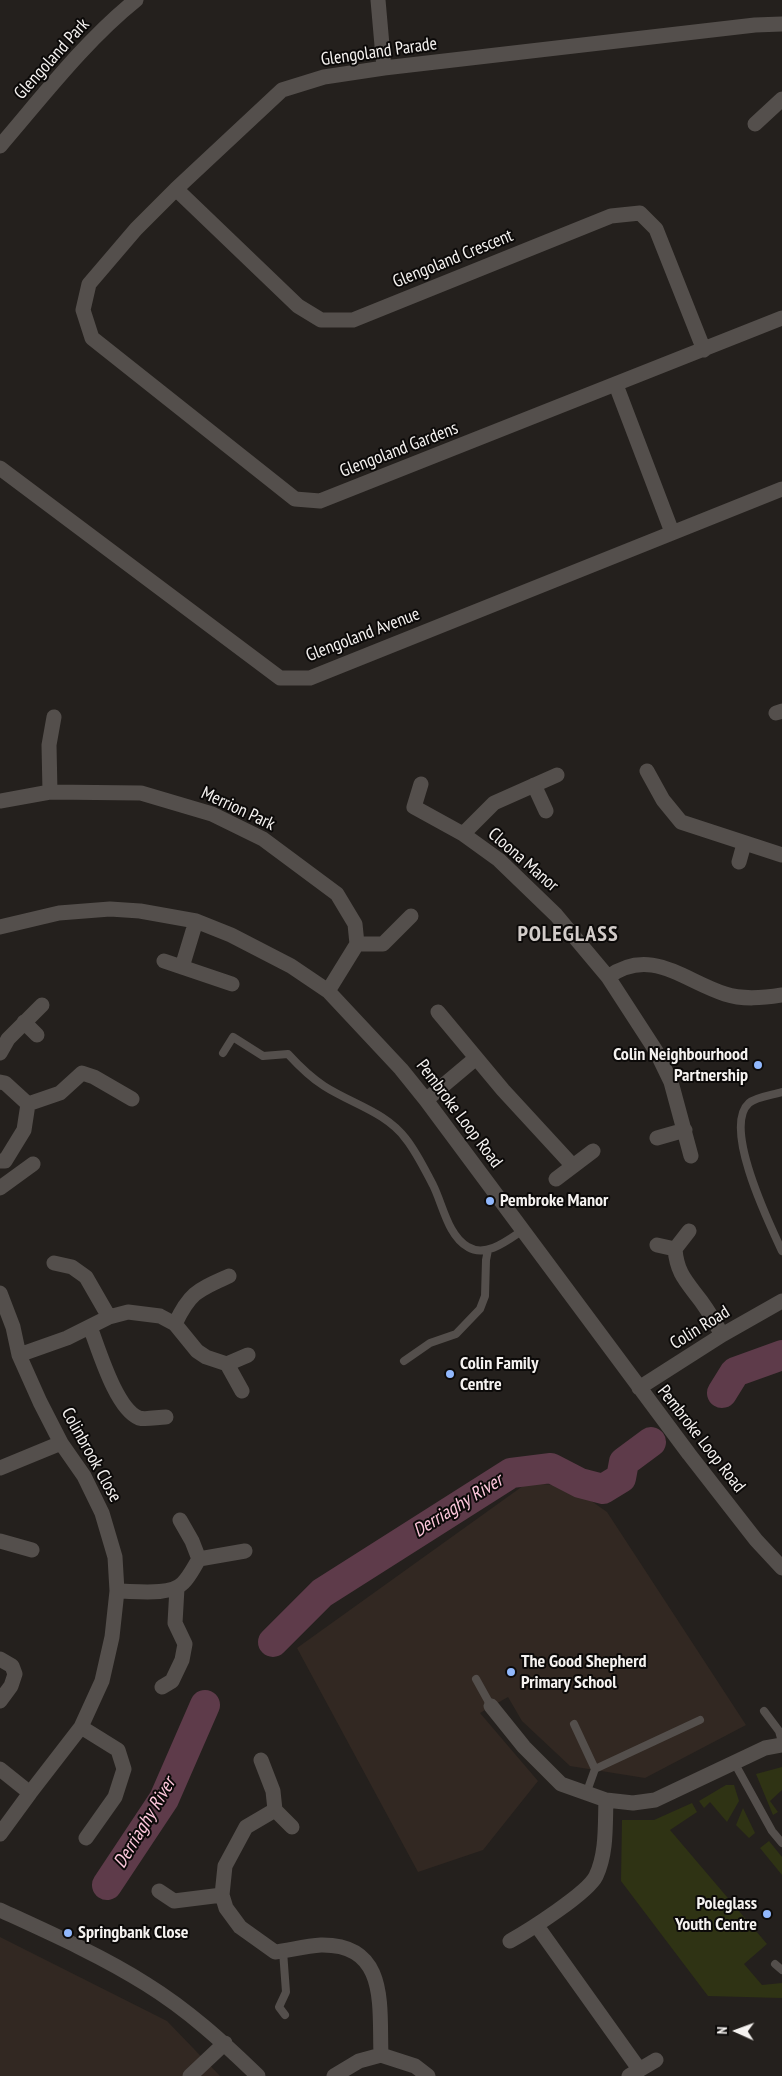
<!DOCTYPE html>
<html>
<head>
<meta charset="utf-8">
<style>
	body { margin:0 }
	#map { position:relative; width:782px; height:2076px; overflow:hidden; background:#24201d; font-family:"PT Sans Narrow",sans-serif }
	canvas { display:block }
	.north { position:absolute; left:712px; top:2006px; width:50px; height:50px; -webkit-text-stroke:4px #0c0a09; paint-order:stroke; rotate:272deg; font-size:14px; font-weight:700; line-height:20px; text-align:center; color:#f5f2f0 }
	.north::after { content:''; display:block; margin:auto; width:18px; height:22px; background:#f5f2f0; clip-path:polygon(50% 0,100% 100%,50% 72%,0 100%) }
</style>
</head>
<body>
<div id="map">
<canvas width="782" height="2076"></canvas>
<div class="north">N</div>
</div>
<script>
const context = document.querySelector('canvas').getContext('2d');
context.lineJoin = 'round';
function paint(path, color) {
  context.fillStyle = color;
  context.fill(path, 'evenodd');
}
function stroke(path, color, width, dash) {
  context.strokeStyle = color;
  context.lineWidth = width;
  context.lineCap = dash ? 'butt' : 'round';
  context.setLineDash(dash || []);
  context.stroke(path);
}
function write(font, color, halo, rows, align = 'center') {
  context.font = font + ' "PT Sans Narrow",sans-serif';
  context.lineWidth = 4;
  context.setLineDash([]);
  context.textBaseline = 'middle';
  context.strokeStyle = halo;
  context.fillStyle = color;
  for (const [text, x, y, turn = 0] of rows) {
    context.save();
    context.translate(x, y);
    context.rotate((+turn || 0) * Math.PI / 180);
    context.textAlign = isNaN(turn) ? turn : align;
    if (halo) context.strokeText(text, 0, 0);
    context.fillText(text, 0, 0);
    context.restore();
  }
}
paint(new Path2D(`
	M 527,1483 L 570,1486 L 607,1512 L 746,1725 L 645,1778 L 570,1766 L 522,1721 L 508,1697 L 480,1713 L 538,1781 L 483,1850 L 418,1872 L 297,1648 Z
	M 0,1937 L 167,2021 L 220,2076 L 0,2076 Z`), '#322822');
paint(new Path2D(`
	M 782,1767 L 782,1790 L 770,1801 L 778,1812 L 773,1815 L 756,1774 Z
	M 726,1785 L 734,1785 L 739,1801 L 727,1822 L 710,1802 L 704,1808 L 699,1801 Z
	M 692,1803 L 697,1812 L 670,1830 L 767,1944 L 744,1964 L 762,1985 L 782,1983 L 782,1998 L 708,1996 L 621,1881 L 622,1820 L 654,1820 Z
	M 743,1808 L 755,1833 L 749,1838 L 736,1825 Z
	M 769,1841 L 782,1857 L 782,1875 L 760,1848 Z`), '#2f3314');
stroke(new Path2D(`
	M 722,1393 L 735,1372 L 782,1355
	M 273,1642 L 322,1593 L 511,1473 L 551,1468 L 580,1483 L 603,1489 L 621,1478 L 624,1462 L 651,1442
	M 107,1885 L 164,1799 L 205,1705`), '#5e3b4a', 30);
stroke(new Path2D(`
	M 223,1053 L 233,1037 L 263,1056 L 288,1054 C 299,1066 310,1077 324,1086 C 352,1104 386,1112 406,1139 C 417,1153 425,1170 433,1185 C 443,1205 448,1236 468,1247 C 486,1258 508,1240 523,1230
	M 782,1092 C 773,1095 756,1097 749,1103 C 722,1127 769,1223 782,1251
	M 404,1361 L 430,1343 L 456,1334 L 480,1309 L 485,1296 L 486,1260 L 488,1250
	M 476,1679 L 491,1706
	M 764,1711 L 779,1731 L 782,1742
	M 574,1724 L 595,1769
	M 735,1764 L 772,1831 L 782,1843
	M 586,1794 L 595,1769 L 700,1720
	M 283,1951 L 286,1992 L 279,2007 L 285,2015
	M 775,1964 L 782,1970`), '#544f4c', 8);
stroke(new Path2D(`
	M 378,0 L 384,68
	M 782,24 L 755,25 L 384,68 L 324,77 L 282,90 L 176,189 L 136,229 L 89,284 L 83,310 L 92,338 L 295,499 L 320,501 L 782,318
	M 755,124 L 782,99
	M 0,146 C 43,96 85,41 136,0
	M 176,189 L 298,306 L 321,320 L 353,320 L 611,216 L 640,213 L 656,229 L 704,350
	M 616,385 L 672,532
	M 0,468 L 280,678 L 310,678 L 782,489
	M 776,713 L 782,711
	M 647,771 L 663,800 L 681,822 L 782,855
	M 421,784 L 414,807 L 463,834 L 499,860 L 556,915 L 608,977 L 656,1051 L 671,1082 L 691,1156
	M 534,785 L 546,811
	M 50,792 L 49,745 L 54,717
	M 0,801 L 50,792 L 141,793 L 212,814 L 263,839 L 337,894 L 355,924 L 357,944 L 328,991
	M 463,834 L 494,803 L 557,775
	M 739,862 L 744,844
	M 0,927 L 59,913 L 110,909 L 140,911 L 196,921 L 231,935 L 291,966 L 328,991 L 401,1069 L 426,1100 L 689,1454 L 756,1540 L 782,1568
	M 357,944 L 383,944 L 411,916
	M 164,961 L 232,984
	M 182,967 L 196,921
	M 608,977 C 651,946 684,981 725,994 C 743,1000 763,998 782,995
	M 438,1012 L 503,1090 L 573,1166
	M 24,1022 L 37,1035
	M 0,1053 L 8,1039 L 42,1005
	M 0,1082 L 5,1083 L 28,1104 L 24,1130 L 5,1161 L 0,1161
	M 426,1100 L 476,1058
	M 28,1104 L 60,1093 L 82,1073 L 94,1077 L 132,1099
	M 657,1138 L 685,1130
	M 556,1179 L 593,1151
	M 0,1188 L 33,1164
	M 657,1245 L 675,1249 C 677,1274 687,1282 701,1301 C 709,1312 716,1324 722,1335
	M 675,1249 L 689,1231
	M 54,1263 L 72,1267 L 86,1277 L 109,1317
	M 0,1293 L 13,1327 L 19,1355 L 40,1402 L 61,1443 L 84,1476 L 102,1513 L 115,1557 L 117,1591 L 112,1637 L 102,1681 L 81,1727 L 30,1793 L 0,1834
	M 175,1324 C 190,1292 198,1290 229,1276
	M 90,1327 C 99,1350 116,1409 139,1418 C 146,1420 158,1417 166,1417
	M 19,1355 L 67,1338 L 109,1317 L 128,1312 L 160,1316 L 175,1324 L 197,1351 L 206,1357 L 227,1364 L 242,1391
	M 227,1364 L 248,1355
	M 639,1388 L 722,1335 L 782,1301
	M 0,1468 L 61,1443
	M 180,1520 L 192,1541 L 199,1559
	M 0,1541 L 32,1550
	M 117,1591 C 135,1591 171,1596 183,1583 C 190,1576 194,1567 199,1559 L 245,1551
	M 0,1659 L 12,1666 L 15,1674 L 11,1686 L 0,1701
	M 162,1687 L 172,1681 L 182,1660 L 185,1644 L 175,1623 L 177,1588
	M 491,1706 L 524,1747 L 561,1784 L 606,1800 L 633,1803 L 655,1800 L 765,1748 L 782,1745
	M 81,1727 L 118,1750 L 124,1769 L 115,1797 L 86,1838
	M 261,1760 L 273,1791 L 275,1810 L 292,1827
	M 0,1769 L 30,1793
	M 275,1810 L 246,1827 L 225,1866 L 222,1895 L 226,1908 L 240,1927 L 275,1952 C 290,1950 306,1946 321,1945 C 389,1944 379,2007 381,2055
	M 159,1891 L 174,1901 L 222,1895
	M 0,1910 C 48,1932 102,1956 146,1984 C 188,2010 223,2042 258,2076
	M 537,1926 L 639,2069
	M 510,1941 C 528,1931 588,1893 596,1876 C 607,1853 605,1824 606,1800
	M 190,2076 L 225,2043
	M 334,2076 L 359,2061 L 381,2055 L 415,2066 L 428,2076
	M 629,2076 L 656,2060`), '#544f4c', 15);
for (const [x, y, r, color] of [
	[758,1065,5,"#91b8fd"],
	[490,1201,5,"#91b8fd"],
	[450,1374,5,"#91b8fd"],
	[511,1672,5,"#91b8fd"],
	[767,1914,5,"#91b8fd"],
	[68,1933,5,"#91b8fd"]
]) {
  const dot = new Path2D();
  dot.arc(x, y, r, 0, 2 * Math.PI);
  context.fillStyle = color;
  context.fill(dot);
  stroke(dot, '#0c0a09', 2);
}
write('18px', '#f5f2f0', '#0c0a09', [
	["Glengoland Parade",379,52,-8],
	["Glengoland Park",52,59,-48],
	["Glengoland Crescent",453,259,-22],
	["Glengoland Gardens",399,450,-21],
	["Glengoland Avenue",363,635,-21],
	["Merrion Park",238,809,25],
	["Cloona Manor",523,860,41],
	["Pembroke Loop Road",459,1114,53],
	["Colin Road",700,1328,-32],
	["Pembroke Loop Road",701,1439,52],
	["Colinbrook Close",91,1455,61]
]);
write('bold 18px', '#f5f2f0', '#0c0a09', [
	["Colin Neighbourhood",748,1055,"right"],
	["Partnership",748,1076,"right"],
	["Pembroke Manor",500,1201],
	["Colin Family",460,1364],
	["Centre",460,1385],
	["The Good Shepherd",521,1662],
	["Primary School",521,1683],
	["Poleglass",757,1904,"right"],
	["Youth Centre",757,1925,"right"],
	["Springbank Close",78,1933]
], 'left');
write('italic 19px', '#ffc8dd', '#0c0a09', [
	["Derriaghy River",458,1506,-32],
	["Derriaghy River",145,1823,-59]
]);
context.letterSpacing = '1px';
write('bold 22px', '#d2ccc9', '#0c0a09', [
	["POLEGLASS",568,935]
]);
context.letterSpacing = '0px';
</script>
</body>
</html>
